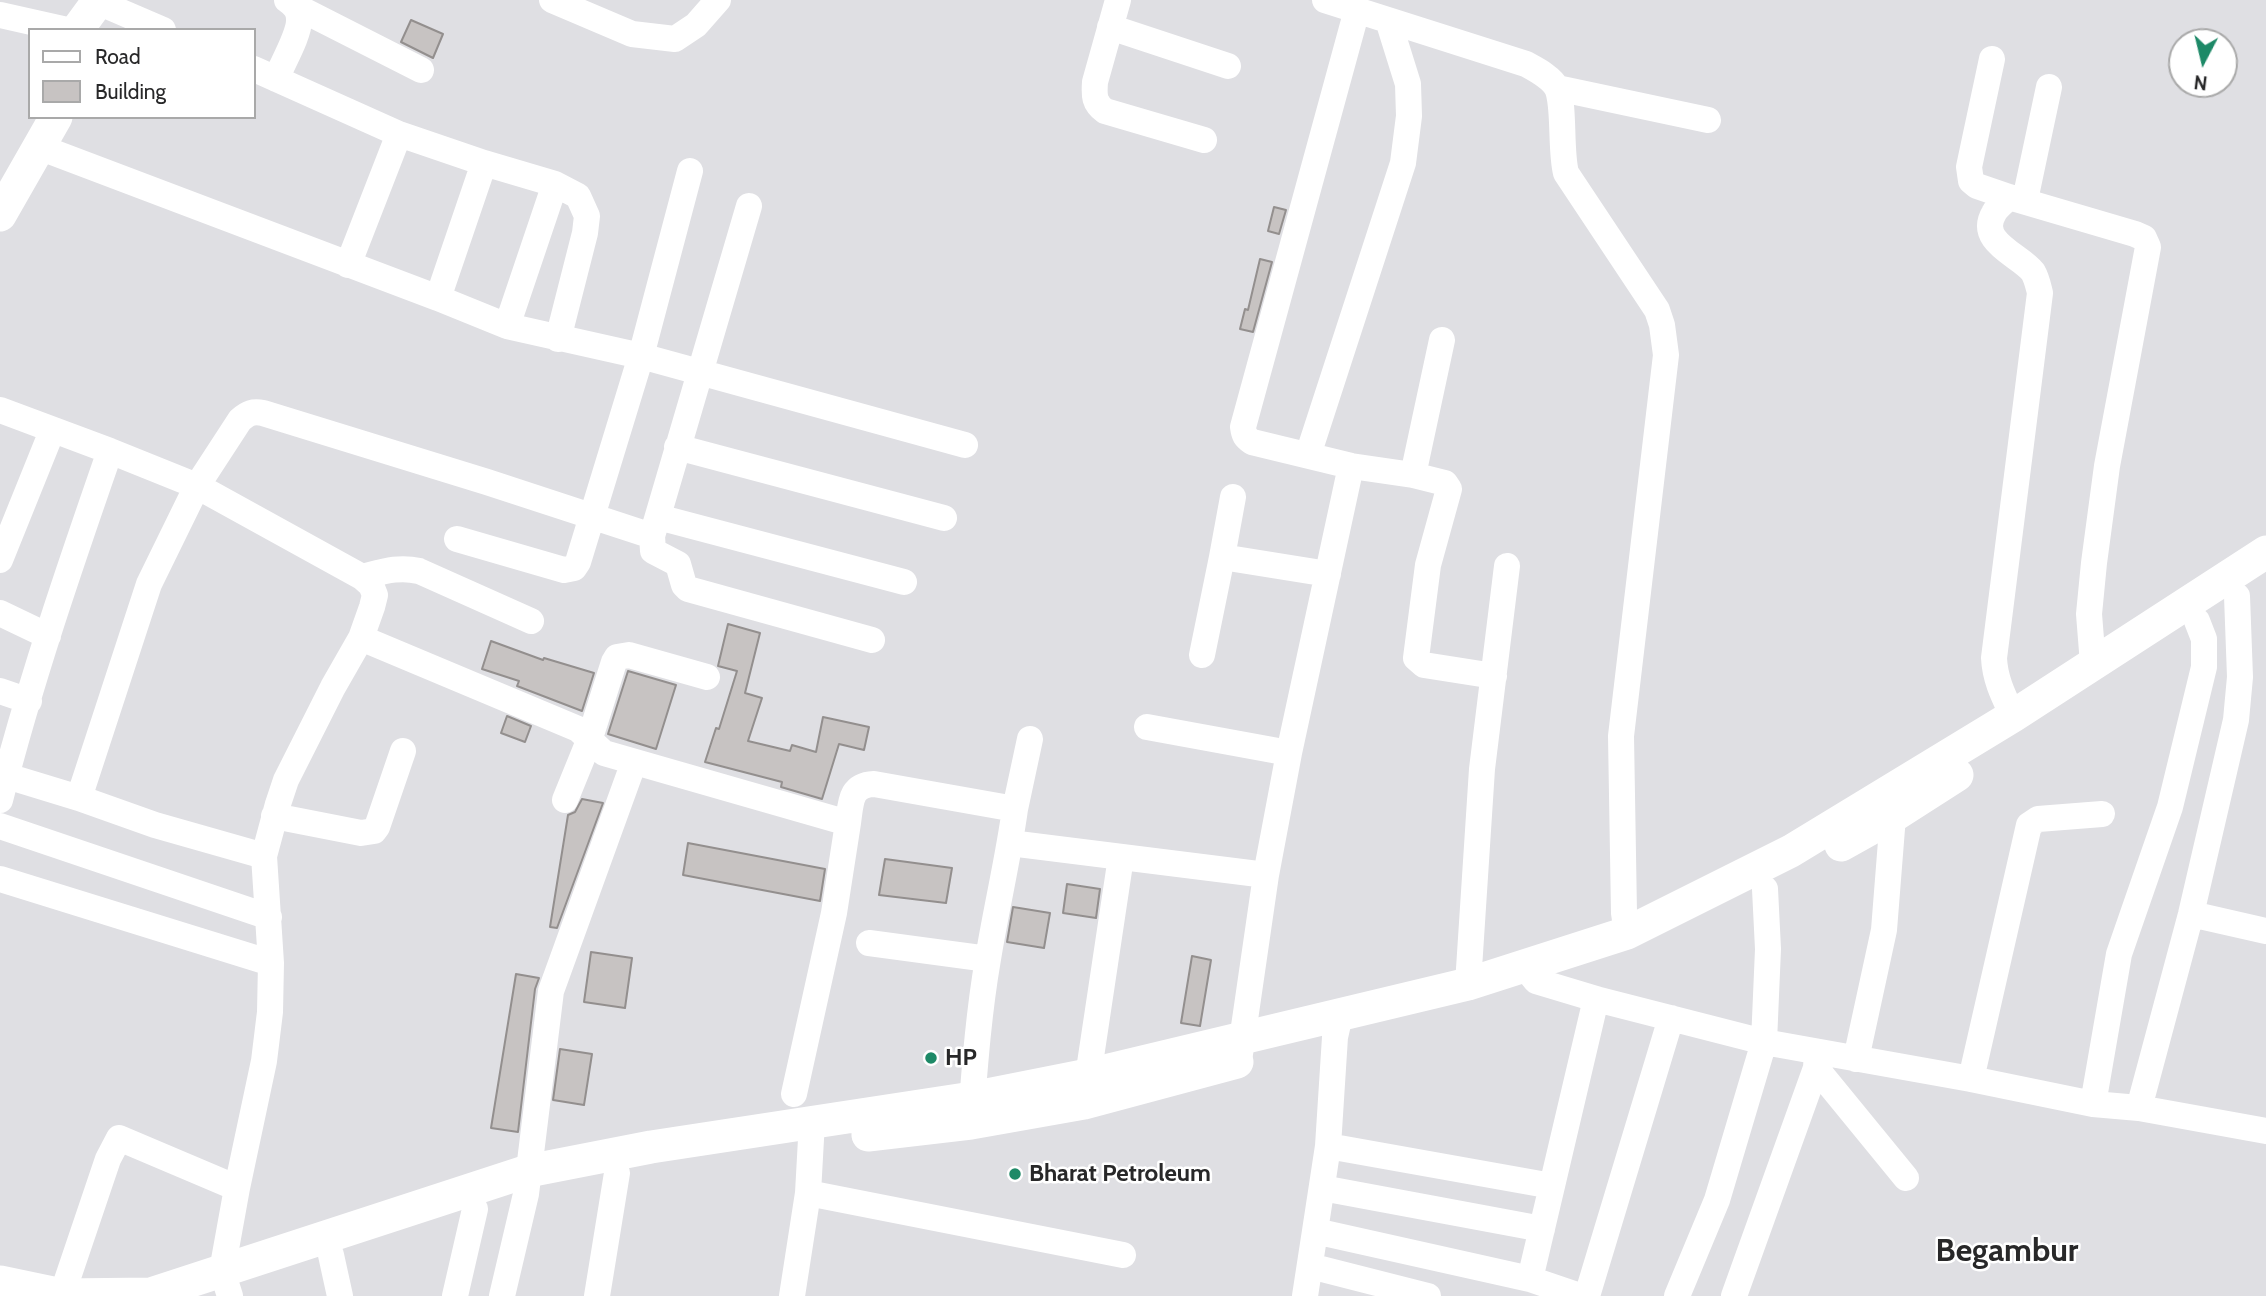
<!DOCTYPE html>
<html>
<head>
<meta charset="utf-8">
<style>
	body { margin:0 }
	#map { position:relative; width:2266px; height:1296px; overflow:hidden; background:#dfdfe3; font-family:Cabin,sans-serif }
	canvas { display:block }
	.legend { position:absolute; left:28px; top:28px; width:228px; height:91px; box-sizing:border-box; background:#fff; border:2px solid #a9a9a9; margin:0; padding:9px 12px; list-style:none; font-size:21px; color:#282829 }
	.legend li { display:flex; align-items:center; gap:14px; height:35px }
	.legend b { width:35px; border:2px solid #a9a9a9 }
	.north { position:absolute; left:2168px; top:28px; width:70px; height:70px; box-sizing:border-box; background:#fff; border:2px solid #a9a9a9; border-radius:50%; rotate:187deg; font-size:19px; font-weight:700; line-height:28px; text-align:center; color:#282829 }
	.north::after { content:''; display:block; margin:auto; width:24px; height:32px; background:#1d8967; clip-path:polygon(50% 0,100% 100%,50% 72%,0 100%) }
</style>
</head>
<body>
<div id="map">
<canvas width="2266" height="1296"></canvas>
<ul class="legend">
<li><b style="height:9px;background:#fff"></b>Road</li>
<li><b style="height:19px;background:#c7c3c2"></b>Building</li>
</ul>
<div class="north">N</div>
</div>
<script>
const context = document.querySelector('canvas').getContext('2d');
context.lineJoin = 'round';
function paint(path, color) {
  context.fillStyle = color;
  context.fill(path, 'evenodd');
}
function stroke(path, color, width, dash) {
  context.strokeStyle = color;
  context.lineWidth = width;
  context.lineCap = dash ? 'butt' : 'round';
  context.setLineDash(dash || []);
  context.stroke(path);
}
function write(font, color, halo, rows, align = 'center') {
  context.font = font + ' Cabin,sans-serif';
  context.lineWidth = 5;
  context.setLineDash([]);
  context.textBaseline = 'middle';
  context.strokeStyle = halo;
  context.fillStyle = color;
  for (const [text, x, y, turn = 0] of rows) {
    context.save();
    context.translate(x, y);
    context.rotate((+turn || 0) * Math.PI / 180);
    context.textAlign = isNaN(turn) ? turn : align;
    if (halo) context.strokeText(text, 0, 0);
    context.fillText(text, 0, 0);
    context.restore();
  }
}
const building = new Path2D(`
	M 411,20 L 443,34 L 433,58 L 401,42 Z
	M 1274,207 L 1286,210 L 1279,234 L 1268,231 Z
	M 1260,259 L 1272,262 L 1253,332 L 1240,329 L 1245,309 L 1248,310 Z
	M 728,624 L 760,633 L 745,693 L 762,698 L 748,741 L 790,751 L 792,745 L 816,752 L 823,717 L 869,727 L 864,750 L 839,744 L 822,799 L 781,787 L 782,782 L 705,762 L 716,728 L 719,729 L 737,671 L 718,666 Z
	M 491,641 L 543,660 L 544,658 L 594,673 L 582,711 L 517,686 L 519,681 L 482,669 Z
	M 628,671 L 676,685 L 656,749 L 608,734 Z
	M 507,716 L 531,726 L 525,742 L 501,733 Z
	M 582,799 L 603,803 L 557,928 L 550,927 L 568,815 L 575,812 Z
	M 688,843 L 825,869 L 820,901 L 683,875 Z
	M 885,859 L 952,868 L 946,903 L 879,895 Z
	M 1067,884 L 1100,889 L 1096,918 L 1063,913 Z
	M 1013,907 L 1050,913 L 1044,948 L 1007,942 Z
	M 591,952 L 632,958 L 625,1008 L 584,1002 Z
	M 1192,956 L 1211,960 L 1200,1026 L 1181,1023 Z
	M 516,974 L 539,978 L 535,989 L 518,1132 L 491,1128 Z
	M 560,1049 L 592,1054 L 584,1105 L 553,1100 Z`);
paint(building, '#c7c3c2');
stroke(building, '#938f8e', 2);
stroke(new Path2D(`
	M 552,0 L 632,34 L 675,39 L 696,25 L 718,0
	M 1118,0 L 1095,82 C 1094,96 1094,103 1105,111 L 1204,140
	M 1325,0 L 1526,64 C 1537,70 1551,77 1557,88 C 1565,105 1560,150 1566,173 L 1657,310 L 1662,325 L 1666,355 L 1621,736 L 1624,913 L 1627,933
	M 98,2 L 163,30
	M 295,6 L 421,70
	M 1357,10 L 1243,427 C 1244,435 1245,437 1252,442 L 1351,466 L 1413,475 L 1445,483 L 1449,489 L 1428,565 L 1416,658 L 1424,665 L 1494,676
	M 0,15 L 67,30
	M 1110,27 L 1228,66
	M 1992,59 L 1969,167 L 1971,181 L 1977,186 L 2009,197 L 2135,234 L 2144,238 L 2148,247 L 2107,466 L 2094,563 L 2089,614 L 2093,664
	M 254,69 L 399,134
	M 276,79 C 282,64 300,34 299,19 C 299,10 294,5 287,0
	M 1557,88 L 1708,120
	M 39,147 L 438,298 L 507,326 L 641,356 L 965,445
	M 484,163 L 555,184 L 507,326
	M 555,184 L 578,196 L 587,216 L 585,233 L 558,339
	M 2009,197 C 2004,202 1997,207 1994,213 C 1977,242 2020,255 2033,272 C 2037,279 2038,285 2040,293 L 1994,658 C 1995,680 2004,697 2013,716
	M 2025,200 L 2049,87
	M 348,265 L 399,134 L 484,163 L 438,298
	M 0,410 L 110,451 L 197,486 L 362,577 L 371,585 L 375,595 L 372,607 L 361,638 L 333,687 L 286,780 L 278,804 L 264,856 L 271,963 L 270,1012 L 264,1061 L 237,1188 L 222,1271 L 230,1296
	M 677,447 L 944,518
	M 1308,455 L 1403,163 L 1409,116 L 1408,84 L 1388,20
	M 1413,475 L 1442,340
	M 658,517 L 904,582
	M 652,536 L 653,551 L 678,564 L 684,585 L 688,589 L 872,640
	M 457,539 L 564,570 L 574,568 L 578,562 L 641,356 L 690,171
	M 1222,557 L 1233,497
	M 0,560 L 52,431
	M 362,577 C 382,572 398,566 419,571 L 531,621
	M 0,613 L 48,636
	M 361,638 L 578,729 L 604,753 L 848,823 C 851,802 850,785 874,784 L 1015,809 C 1008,860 996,909 988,959 C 979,1011 975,1063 971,1116
	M 1202,655 L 1222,557 L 1328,574
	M 0,691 L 29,701
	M 1147,727 L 1289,753
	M 0,774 L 79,798 L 155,825 L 264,856
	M 79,798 L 149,584 L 197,486 L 240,420 C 248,413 253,411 263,413 L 487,482 L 652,536 L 749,206
	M 0,800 C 30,682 70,566 110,451
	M 565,800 L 589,741 L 614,662 L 617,657 L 629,655 L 707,677
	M 1015,809 L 1030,739
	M 274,816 L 361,833 L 374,831 L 377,827 L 403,751
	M 0,826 L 269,917
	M 1010,843 L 1266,875 L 1289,753 L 1351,466
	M 0,879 L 271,963
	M 2191,914 L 2266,931
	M 869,943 L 988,959
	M 1524,966 L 1536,981 L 1596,999 L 1764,1042 L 1971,1079 L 2093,1104 L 2139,1108 L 2266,1131
	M 1468,984 L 1482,769 L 1507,566
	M 1240,1054 L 1266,875
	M 1856,1059 L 1884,930 L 1893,816
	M 1816,1068 L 1906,1178
	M 1971,1079 L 2029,825 L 2038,819 L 2102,814
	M 1086,1090 L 1121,857
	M 794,1094 L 834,913 L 848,823
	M 2093,1104 L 2119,954 L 2170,807 L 2204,667 L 2204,639 L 2197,621
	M 2139,1108 L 2191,914 L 2236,720 L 2240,677 L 2237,596
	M 1328,1146 L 1335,1037 L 1340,1015
	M 1322,1188 L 1542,1229
	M 808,1193 L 1123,1255
	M 1315,1231 L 1328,1146 L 1552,1186 L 1596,999
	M 331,1255 L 340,1296
	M 1310,1266 L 1428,1296
	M 1530,1279 L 1552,1186
	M 62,1295 L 108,1159 L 119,1138 L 237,1188
	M 455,1296 L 475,1209
	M 502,1296 L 526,1194 L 551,991 L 634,762
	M 597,1296 L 617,1173
	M 792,1296 L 808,1193 L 812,1121
	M 1305,1296 L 1315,1231 L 1530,1279 L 1580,1296
	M 1587,1296 L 1671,1018
	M 1677,1296 L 1717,1200 L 1764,1042 L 1768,949 L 1765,889
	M 1734,1296 L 1816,1068 L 1817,1052`), '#fff', 26);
stroke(new Path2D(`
	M 77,30 L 99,0
	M 0,215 L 56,117
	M 1841,845 L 1893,816 L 1957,775
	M 868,1135 L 971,1123 L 1084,1103 L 1237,1062
	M 0,1282 L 62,1295 L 151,1294 L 528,1171 L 651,1147 L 972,1098 L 1088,1075 L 1468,984 L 1627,933 L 1791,851 L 2013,716 L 2266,552`), '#fff', 33);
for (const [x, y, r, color] of [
	[931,1058,7,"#1d8967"],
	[1015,1174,7,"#1d8967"]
]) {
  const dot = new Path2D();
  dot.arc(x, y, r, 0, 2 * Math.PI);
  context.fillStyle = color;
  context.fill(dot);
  stroke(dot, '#fff', 2.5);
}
write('bold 24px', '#282829', '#fff', [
	["HP",945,1058],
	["Bharat Petroleum",1029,1174]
], 'left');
write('bold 32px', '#282829', '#fff', [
	["Begambur",2007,1252]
]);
</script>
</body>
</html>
